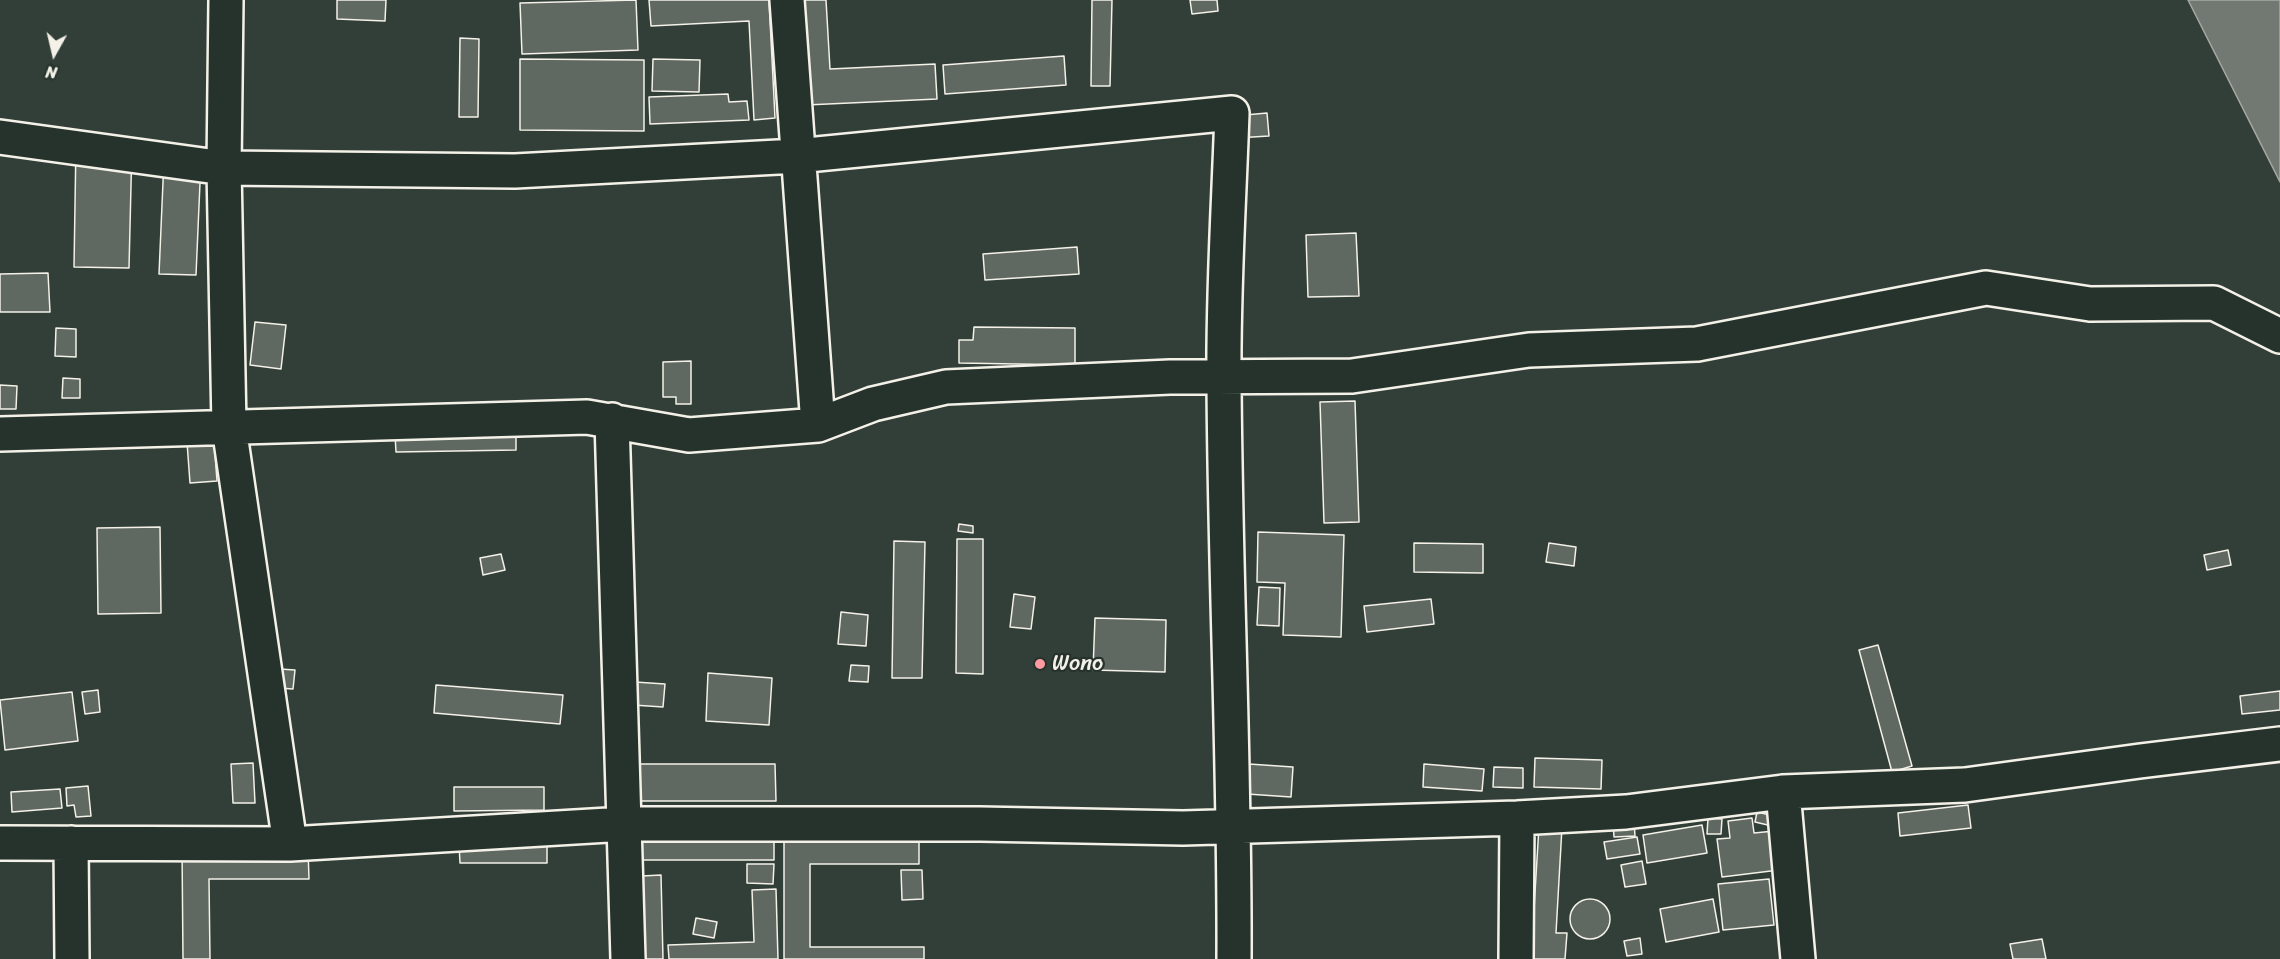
<!DOCTYPE html>
<html>
<head>
<meta charset="utf-8">
<style>
	body { margin:0 }
	#map { position:relative; width:2280px; height:959px; overflow:hidden; background:#323e38; font-family:Sriracha,sans-serif }
	canvas { display:block }
	.north { position:absolute; left:24px; top:24px; width:60px; height:60px; -webkit-text-stroke:4px #26332d; paint-order:stroke; rotate:188deg; font-size:16px; font-weight:700; line-height:24px; text-align:center; color:#f4f1e8 }
	.north::after { content:''; display:block; margin:auto; width:21px; height:27px; background:#f4f1e8; clip-path:polygon(50% 0,100% 100%,50% 72%,0 100%) }
</style>
</head>
<body>
<div id="map">
<canvas width="2280" height="959"></canvas>
<div class="north">N</div>
</div>
<script>
const context = document.querySelector('canvas').getContext('2d');
context.lineJoin = 'round';
function paint(path, color) {
  context.fillStyle = color;
  context.fill(path, 'evenodd');
}
function stroke(path, color, width, dash) {
  context.strokeStyle = color;
  context.lineWidth = width;
  context.lineCap = dash ? 'butt' : 'round';
  context.setLineDash(dash || []);
  context.stroke(path);
}
function write(font, color, halo, rows, align = 'center') {
  context.font = font + ' Sriracha,sans-serif';
  context.lineWidth = 4.5;
  context.setLineDash([]);
  context.textBaseline = 'middle';
  context.strokeStyle = halo;
  context.fillStyle = color;
  for (const [text, x, y, turn = 0] of rows) {
    context.save();
    context.translate(x, y);
    context.rotate((+turn || 0) * Math.PI / 180);
    context.textAlign = isNaN(turn) ? turn : align;
    if (halo) context.strokeText(text, 0, 0);
    context.fillText(text, 0, 0);
    context.restore();
  }
}
const water = new Path2D(`
	M 2188,0 L 2280,0 L 2280,182 Z`);
paint(water, '#727972');
stroke(water, '#a6a9a1', 1.5);
const building = new Path2D(`
	M 337,0 L 386,0 L 385,21 L 337,19 Z
	M 636,0 L 638,50 L 522,54 L 520,3 Z
	M 649,0 L 769,0 L 775,118 L 754,120 L 749,21 L 651,26 Z
	M 801,0 L 826,0 L 830,69 L 935,64 L 937,99 L 806,105 Z
	M 1092,0 L 1112,0 L 1110,86 L 1091,86 Z
	M 1190,0 L 1217,0 L 1218,11 L 1192,14 Z
	M 460,38 L 479,39 L 478,117 L 459,117 Z
	M 1064,56 L 1066,85 L 945,94 L 943,65 Z
	M 520,59 L 644,60 L 644,131 L 520,130 Z
	M 653,59 L 700,60 L 699,92 L 652,91 Z
	M 728,94 L 729,102 L 747,101 L 749,120 L 650,124 L 649,97 Z
	M 1267,113 L 1269,136 L 1236,138 L 1234,116 Z
	M 76,143 L 132,144 L 129,268 L 74,267 Z
	M 164,159 L 201,160 L 196,275 L 159,274 Z
	M 1356,233 L 1359,296 L 1308,297 L 1306,235 Z
	M 1077,247 L 1079,274 L 985,280 L 983,254 Z
	M 48,273 L 50,312 L 0,312 L 0,274 Z
	M 255,322 L 286,325 L 281,369 L 250,365 Z
	M 974,327 L 1075,328 L 1075,365 L 959,363 L 959,340 L 973,340 Z
	M 56,328 L 76,329 L 76,357 L 55,356 Z
	M 691,361 L 691,404 L 676,404 L 676,397 L 663,397 L 663,362 Z
	M 63,378 L 80,379 L 80,398 L 62,398 Z
	M 0,385 L 17,386 L 16,409 L 0,409 Z
	M 1355,401 L 1359,522 L 1324,523 L 1320,402 Z
	M 516,433 L 516,450 L 396,452 L 395,435 Z
	M 214,440 L 217,481 L 190,483 L 187,442 Z
	M 959,524 L 973,526 L 973,533 L 958,531 Z
	M 160,527 L 161,613 L 98,614 L 97,528 Z
	M 1258,532 L 1344,535 L 1341,637 L 1283,635 L 1285,583 L 1257,582 Z
	M 957,539 L 983,539 L 983,674 L 956,673 Z
	M 894,541 L 925,542 L 922,678 L 892,678 Z
	M 1414,543 L 1483,544 L 1483,573 L 1414,572 Z
	M 1549,543 L 1576,547 L 1574,566 L 1546,562 Z
	M 2228,550 L 2231,565 L 2207,570 L 2204,555 Z
	M 501,554 L 505,570 L 483,575 L 480,558 Z
	M 1259,587 L 1280,588 L 1279,626 L 1257,625 Z
	M 1014,594 L 1035,597 L 1031,629 L 1010,627 Z
	M 1431,599 L 1434,624 L 1367,632 L 1364,606 Z
	M 841,612 L 868,615 L 866,646 L 838,644 Z
	M 1095,618 L 1166,620 L 1165,672 L 1093,670 Z
	M 1878,645 L 1912,766 L 1892,772 L 1859,650 Z
	M 851,665 L 869,666 L 868,682 L 849,681 Z
	M 280,669 L 295,670 L 293,689 L 279,688 Z
	M 708,673 L 772,678 L 769,725 L 706,721 Z
	M 635,682 L 665,684 L 663,707 L 633,705 Z
	M 436,685 L 563,695 L 560,724 L 434,713 Z
	M 98,690 L 100,712 L 85,714 L 82,692 Z
	M 2280,691 L 2280,710 L 2242,714 L 2240,696 Z
	M 72,692 L 78,741 L 5,750 L 0,700 Z
	M 1535,758 L 1602,760 L 1601,789 L 1534,787 Z
	M 253,763 L 255,803 L 233,803 L 231,764 Z
	M 636,764 L 775,764 L 776,801 L 636,801 Z
	M 1249,764 L 1293,767 L 1291,797 L 1247,794 Z
	M 1424,764 L 1484,769 L 1482,791 L 1423,787 Z
	M 1494,767 L 1523,768 L 1523,788 L 1493,787 Z
	M 88,786 L 91,816 L 76,817 L 74,805 L 67,806 L 66,788 Z
	M 454,787 L 544,787 L 544,810 L 454,811 Z
	M 60,789 L 62,808 L 12,812 L 11,792 Z
	M 1968,805 L 1971,828 L 1900,836 L 1898,813 Z
	M 1757,812 L 1774,816 L 1772,826 L 1755,822 Z
	M 1708,818 L 1722,819 L 1721,834 L 1707,834 Z
	M 1752,818 L 1754,833 L 1774,831 L 1779,870 L 1722,877 L 1717,839 L 1730,838 L 1728,821 Z
	M 1634,821 L 1635,836 L 1614,837 L 1613,823 Z
	M 1702,825 L 1707,853 L 1647,863 L 1643,835 Z
	M 1539,826 L 1562,827 L 1556,933 L 1567,933 L 1565,959 L 1531,959 Z
	M 784,836 L 919,837 L 919,864 L 810,864 L 810,947 L 924,947 L 924,959 L 784,959 Z
	M 1637,837 L 1640,854 L 1607,859 L 1604,842 Z
	M 640,840 L 774,840 L 774,860 L 641,860 Z
	M 459,844 L 547,844 L 547,863 L 460,863 Z
	M 182,849 L 308,849 L 309,879 L 209,879 L 210,959 L 183,959 Z
	M 1642,861 L 1646,884 L 1625,887 L 1621,865 Z
	M 747,864 L 774,864 L 773,884 L 747,883 Z
	M 901,870 L 922,870 L 923,899 L 902,900 Z
	M 661,875 L 663,959 L 644,959 L 642,876 Z
	M 1769,879 L 1774,925 L 1723,930 L 1718,884 Z
	M 776,889 L 778,959 L 669,959 L 668,945 L 754,942 L 752,890 Z
	M1570 919a20 20 0 1 1 40 0a20 20 0 1 1-40 0Z
	M 1713,899 L 1719,932 L 1666,942 L 1660,909 Z
	M 696,918 L 717,922 L 714,938 L 693,934 Z
	M 1640,938 L 1642,954 L 1627,956 L 1624,941 Z
	M 2042,939 L 2046,959 L 2013,959 L 2010,944 Z`);
paint(building, '#5f6861');
stroke(building, '#f4f1e8', 1.5);
const street = new Path2D(`
	M 226,0 L 224,168 L 229,427 L 290,844
	M 787,0 L 818,425
	M 0,137 L 224,168 L 515,171 L 797,156 L 1232,113 C 1229,201 1223,291 1224,380 C 1225,573 1235,766 1234,959
	M 612,420 L 628,959
	M 0,434 L 587,417 L 689,435 L 818,425 L 873,404 L 946,387 L 1170,377 L 1352,376 L 1529,350 L 1697,344 L 1986,288 L 2090,304 L 2214,303 L 2280,336
	M 1783,792 L 1798,959
	M 0,843 L 290,844 L 625,824 L 980,824 L 1183,828 L 1517,818 L 1626,812 L 1783,792 L 1965,785 L 2140,761 L 2280,744
	M 71,843 L 72,959
	M 1516,959 L 1517,818`);
stroke(street, '#f4f1e8', 38);
stroke(street, '#26332d', 33);
for (const [x, y, r, color] of [
	[1040,664,6,"#ff9aa2"]
]) {
  const dot = new Path2D();
  dot.arc(x, y, r, 0, 2 * Math.PI);
  context.fillStyle = color;
  context.fill(dot);
  stroke(dot, '#26332d', 2);
}
write('22px', '#f4f1e8', '#26332d', [
	["Wono",1052,664]
], 'left');
</script>
</body>
</html>
